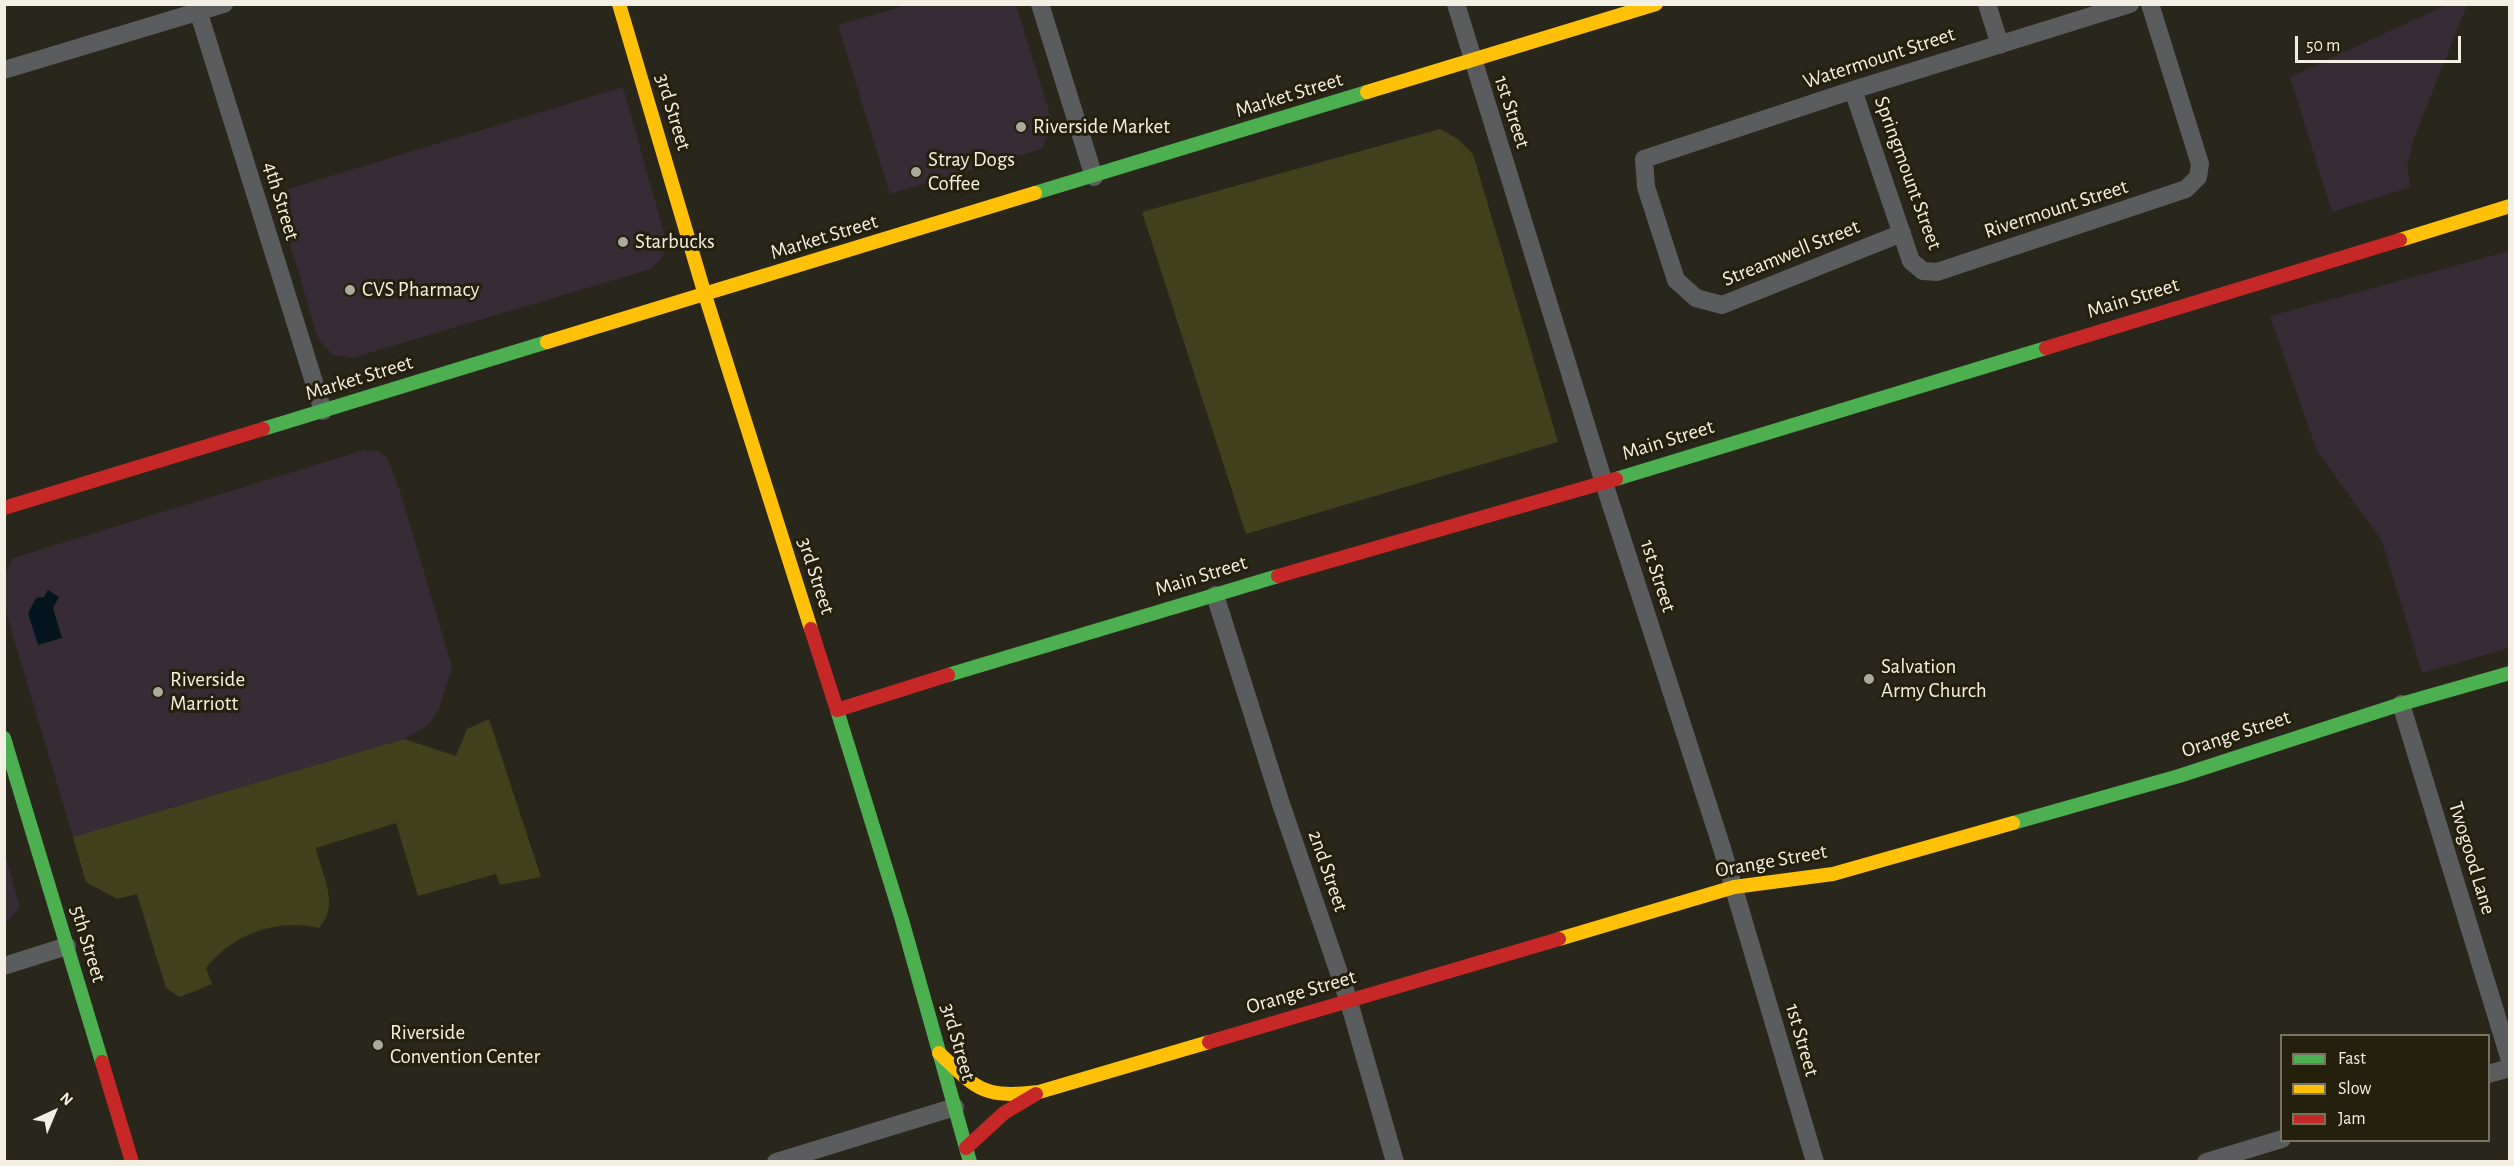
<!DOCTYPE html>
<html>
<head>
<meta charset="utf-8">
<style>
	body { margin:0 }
	#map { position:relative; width:2514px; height:1166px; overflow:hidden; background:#29261c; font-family:"Alegreya Sans",sans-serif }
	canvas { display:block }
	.frame { position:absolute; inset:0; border:6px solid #f3f0e3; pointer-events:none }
	.legend { position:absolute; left:2280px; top:1034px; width:210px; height:108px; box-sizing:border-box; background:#25200c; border:2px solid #777362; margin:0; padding:8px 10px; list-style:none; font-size:18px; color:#f3f0e3 }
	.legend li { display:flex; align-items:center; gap:12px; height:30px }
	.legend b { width:30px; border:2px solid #777362 }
	.north { position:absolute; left:24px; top:1082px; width:60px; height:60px; -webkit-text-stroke:4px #25200c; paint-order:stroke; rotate:44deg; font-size:16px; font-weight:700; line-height:24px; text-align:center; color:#f3f0e3 }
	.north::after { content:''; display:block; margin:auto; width:21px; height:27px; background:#f3f0e3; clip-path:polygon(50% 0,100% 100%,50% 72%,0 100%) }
	.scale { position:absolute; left:2295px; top:36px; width:166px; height:27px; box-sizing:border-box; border:3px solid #f3f0e3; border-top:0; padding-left:8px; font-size:18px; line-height:21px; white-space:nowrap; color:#f3f0e3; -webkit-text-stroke:4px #25200c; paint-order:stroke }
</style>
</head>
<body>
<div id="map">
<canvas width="2514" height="1166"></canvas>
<div class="frame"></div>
<ul class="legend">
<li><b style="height:8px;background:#4caf50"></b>Fast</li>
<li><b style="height:8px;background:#ffc107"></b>Slow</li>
<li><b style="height:8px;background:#c62828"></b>Jam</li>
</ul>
<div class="north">N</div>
<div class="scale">50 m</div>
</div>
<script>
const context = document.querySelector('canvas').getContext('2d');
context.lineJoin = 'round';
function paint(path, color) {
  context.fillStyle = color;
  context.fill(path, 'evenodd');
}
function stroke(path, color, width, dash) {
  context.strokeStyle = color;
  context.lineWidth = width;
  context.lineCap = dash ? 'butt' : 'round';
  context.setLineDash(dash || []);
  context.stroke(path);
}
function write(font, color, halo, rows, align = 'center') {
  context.font = font + ' "Alegreya Sans",sans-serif';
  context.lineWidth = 6;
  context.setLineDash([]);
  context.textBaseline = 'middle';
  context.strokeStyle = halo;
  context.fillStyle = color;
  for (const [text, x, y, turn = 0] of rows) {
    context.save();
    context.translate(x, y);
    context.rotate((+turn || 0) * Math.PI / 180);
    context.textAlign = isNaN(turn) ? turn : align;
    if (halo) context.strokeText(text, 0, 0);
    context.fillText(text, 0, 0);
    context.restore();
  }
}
paint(new Path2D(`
	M 911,4 L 1016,5 L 1053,124 L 1042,149 L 890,194 L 838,25 Z
	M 2448,4 L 2467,5 L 2414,138 L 2407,167 L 2411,187 L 2332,212 L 2290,77 Z
	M 623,87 L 666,240 L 663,256 L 651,269 L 352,358 L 333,355 L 318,339 L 275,193 Z
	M 2509,251 L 2509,648 L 2422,673 L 2382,541 L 2317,451 L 2270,316 Z
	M 364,450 L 378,451 L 386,457 L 390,465 L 400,491 L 452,667 L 439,709 L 429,725 L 404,739 L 73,837 L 5,609 L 4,575 L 13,558 Z
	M 5,853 L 20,908 L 5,923 L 4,923 Z`), '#372b35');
paint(new Path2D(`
	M 1440,129 L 1458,139 L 1473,154 L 1558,442 L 1246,534 L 1142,212 Z
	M 489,719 L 541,877 L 500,885 L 496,874 L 418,896 L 396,823 L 316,848 C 321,874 341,905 319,928 C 276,918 233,934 206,968 L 212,984 L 180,997 L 166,988 L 137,894 L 117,899 L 86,882 L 73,837 L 404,739 L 456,756 L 467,729 Z`), '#40411c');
paint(new Path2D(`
	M 48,590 L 59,597 L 53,608 L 62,638 L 38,645 L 28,613 L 36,598 L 44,597 Z`), '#05151e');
stroke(new Path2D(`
	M 196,4 L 323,411
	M 1040,4 L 1094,177
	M 1456,4 L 1604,483 L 1721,845 L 1815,1162
	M 1987,4 L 2000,45
	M 4,70 L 224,4
	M 1853,90 L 1911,261 L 1923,271 L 1937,272 L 2186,189 L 2198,177 L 2200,164 L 2150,4
	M 1902,233 L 1722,305 L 1696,298 L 1676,280 L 1646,187 L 1644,159 L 1853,90 L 2130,4
	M 1215,595 L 1281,804 L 1349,1002 L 1395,1162
	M 2401,704 L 2510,1060
	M 4,966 L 67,946
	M 2488,1074 L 2510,1068
	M 776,1162 L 955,1107
	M 2206,1162 L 2282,1139`), '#5a5c5d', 18);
stroke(new Path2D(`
	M 1035,193 L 1367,92
	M 263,429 L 547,342
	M 1616,479 L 2046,348
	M 948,675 L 1278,576
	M 837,710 L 902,920 L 970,1162
	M 4,738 L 102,1062
	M 2013,823 L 2179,776 L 2401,704 L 2510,673`), '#4caf50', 14);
stroke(new Path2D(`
	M 619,4 L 705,295
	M 1367,92 L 1656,4
	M 2400,240 L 2510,206
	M 705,295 L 811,629
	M 547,342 L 1035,193
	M 1559,939 L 1734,887 L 1833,874 L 2013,823
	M 939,1053 C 979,1091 983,1098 1039,1092 L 1209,1042`), '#ffc107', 14);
stroke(new Path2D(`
	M 2046,348 L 2400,240
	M 4,508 L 263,429
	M 1278,576 L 1616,479
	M 811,629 L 837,710 L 948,675
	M 1209,1042 L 1559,939
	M 102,1062 L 132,1162
	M 966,1148 L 1004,1113 L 1036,1094`), '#c62828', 14);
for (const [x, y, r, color] of [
	[1021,127,6,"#aca99d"],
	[916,172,6,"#aca99d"],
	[623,242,6,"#aca99d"],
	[350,290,6,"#aca99d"],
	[1869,679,6,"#aca99d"],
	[158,692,6,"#aca99d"],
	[378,1045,6,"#aca99d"]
]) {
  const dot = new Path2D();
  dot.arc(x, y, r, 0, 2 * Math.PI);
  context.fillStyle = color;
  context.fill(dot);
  stroke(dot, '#25200c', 2);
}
write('21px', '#f3f0e3', '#25200c', [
	["Watermount Street",1879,58,-18],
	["Market Street",1289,95,-17],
	["3rd Street",673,112,73],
	["1st Street",1512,112,72],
	["Springmount Street",1908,173,70],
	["4th Street",281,201,73],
	["Rivermount Street",2056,209,-18],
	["Market Street",824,237,-17],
	["Streamwell Street",1791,253,-22],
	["Main Street",2133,298,-17],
	["Market Street",359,378,-17],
	["Main Street",1668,440,-17],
	["3rd Street",816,576,72],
	["Main Street",1201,576,-17],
	["1st Street",1658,576,72],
	["Orange Street",2236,734,-18],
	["Twogood Lane",2472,858,73],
	["Orange Street",1771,861,-10],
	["2nd Street",1328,871,71],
	["5th Street",88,944,73],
	["Orange Street",1301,992,-16],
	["1st Street",1802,1040,74],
	["3rd Street",958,1042,74]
]);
write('21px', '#f3f0e3', '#25200c', [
	["Riverside Market",1033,127],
	["Stray Dogs",928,160],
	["Coffee",928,184],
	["Starbucks",635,242],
	["CVS Pharmacy",362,290],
	["Salvation",1881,667],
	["Army Church",1881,691],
	["Riverside",170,680],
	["Marriott",170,704],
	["Riverside",390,1033],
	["Convention Center",390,1057]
], 'left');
</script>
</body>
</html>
